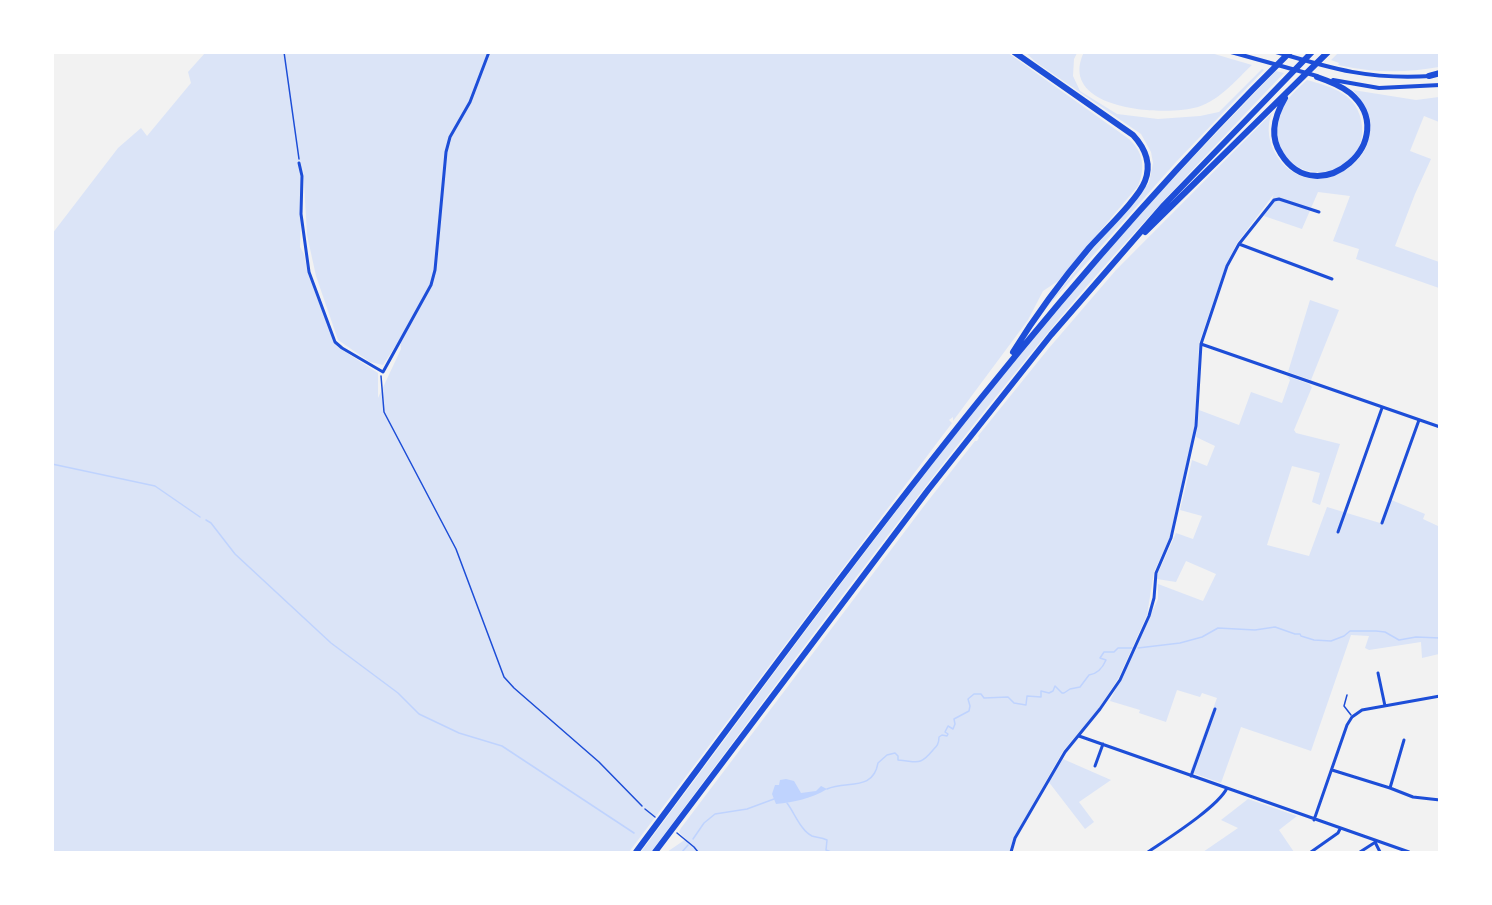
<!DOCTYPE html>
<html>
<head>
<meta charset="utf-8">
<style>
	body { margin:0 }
	#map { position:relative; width:1492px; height:905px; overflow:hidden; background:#f2f2f2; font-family:Karla,sans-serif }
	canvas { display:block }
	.frame { position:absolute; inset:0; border:54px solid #fff; pointer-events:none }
</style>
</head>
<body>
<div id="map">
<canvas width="1492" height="905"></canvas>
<div class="frame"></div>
</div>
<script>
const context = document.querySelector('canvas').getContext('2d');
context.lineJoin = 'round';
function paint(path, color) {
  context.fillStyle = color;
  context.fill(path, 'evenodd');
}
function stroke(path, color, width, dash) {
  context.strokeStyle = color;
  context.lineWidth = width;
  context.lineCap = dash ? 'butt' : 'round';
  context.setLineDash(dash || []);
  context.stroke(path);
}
paint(new Path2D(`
	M 1084,52 L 1211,53 L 1252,65 C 1236,80 1220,100 1198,107 C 1164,117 1056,110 1084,52 Z
	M 205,53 L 1008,53 L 1129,139 C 1143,152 1146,167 1138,186 L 1058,281 L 1043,291 L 1028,320 L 953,421 L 953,417 L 949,420 L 952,423 L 629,852 L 53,852 L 52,234 L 118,148 L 141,128 L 147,136 L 191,83 L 188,72 ZM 303,165 L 307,235 L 316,276 L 338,340 L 370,362 L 383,365 L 400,339 L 401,349 L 378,398 L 378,373 L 336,346 L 308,274 L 304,254 L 300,247 Z
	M 1026,53 L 1077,53 L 1074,59 L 1073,76 L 1080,91 L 1117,114 L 1158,119 L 1200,116 L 1219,112 L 1262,69 L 1264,70 L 1177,161 L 1041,314 L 1092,250 L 1149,183 L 1153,163 L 1151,152 L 1141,134 L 1037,63 Z
	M 1338,53 L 1439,53 L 1439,67 C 1405,73 1373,73 1338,65 L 1339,63 L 1331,60 Z
	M 1276,71 L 1284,73 C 1207,154 1130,234 1059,319 C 916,492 785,673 651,852 L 641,852 C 774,674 905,493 1047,321 C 1120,234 1197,152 1276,71 Z
	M 1307,80 C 1332,87 1359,94 1362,126 C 1367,178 1290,191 1278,139 C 1277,130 1277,119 1280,111 C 1286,99 1297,89 1307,80 Z
	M 1353,90 L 1416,100 L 1439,97 L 1439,122 L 1424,116 L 1410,151 L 1431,159 L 1415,194 L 1395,246 L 1439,262 L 1439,288 L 1356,259 L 1359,249 L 1333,241 L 1350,196 L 1318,192 L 1302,229 L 1264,216 L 1274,194 L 1237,243 L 1226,265 L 1199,343 L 1195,426 L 1170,537 L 1154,572 L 1147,615 L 1119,677 L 1100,707 L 1063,751 L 1014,837 L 1009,852 L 667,852 L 686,839 L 679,832 L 681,828 L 924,506 L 975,441 L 977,441 L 979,438 L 978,436 L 1049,348 L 1116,270 L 1272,113 C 1267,124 1268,138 1273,149 C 1305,217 1411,155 1353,90 Z
	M 1310,300 L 1339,310 L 1311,380 L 1288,372 Z
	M 1287,376 L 1309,384 L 1312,387 L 1294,430 L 1296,433 L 1340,444 L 1320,505 L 1312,502 L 1320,473 L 1292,466 L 1267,545 L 1309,556 L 1327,507 L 1380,523 L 1389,499 L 1425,514 L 1423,519 L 1438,526 L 1439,524 L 1439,654 L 1422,658 L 1421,642 L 1369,650 L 1365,648 L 1369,636 L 1351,635 L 1311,751 L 1241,727 L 1221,783 L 1190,772 L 1217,698 L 1202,693 L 1200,697 L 1177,690 L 1166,722 L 1139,713 L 1140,710 L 1110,701 L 1158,599 L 1158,584 L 1203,601 L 1216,574 L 1186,561 L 1176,582 L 1157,579 L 1158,573 L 1176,533 L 1193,539 L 1202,516 L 1180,510 L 1192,460 L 1207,466 L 1215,446 L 1196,437 L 1199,410 L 1239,425 L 1251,392 L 1282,403 L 1290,380 Z
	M 1063,759 L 1111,780 L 1079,802 L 1094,822 L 1085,829 L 1048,781 Z
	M 1248,799 L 1297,816 L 1279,830 L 1294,852 L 1203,852 L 1238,828 L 1221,820 Z`), '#dbe4f7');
paint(new Path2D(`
	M 786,779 L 794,781 L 801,793 L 816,791 L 821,786 L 827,789 C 811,799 794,802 776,804 L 772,794 L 775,785 L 779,785 L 780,780 Z`), '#bfd3fe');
stroke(new Path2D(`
	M 52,464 L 155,486 L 200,517
	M 206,520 L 211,523 L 235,554 L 331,643 L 398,693 L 419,714 L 459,733 L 502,746 L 634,833
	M 1138,648 L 1180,643 L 1202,637 L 1218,628 L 1255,630 L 1275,627 L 1295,634 L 1300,634 L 1301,636 L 1314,640 L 1331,641 L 1344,636 L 1350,631 L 1376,631 L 1385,632 L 1399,640 L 1416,637 L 1440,638
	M 827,789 C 846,780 873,792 878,763 L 887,755 L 895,753 L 898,756 L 898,760 C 917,761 919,767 933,750 C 937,746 939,744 939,737 L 942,735 L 947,736 L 948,734 L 945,732 L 948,726 L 953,729 L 955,724 L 954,719 L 969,711 L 970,706 L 968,699 L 974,694 L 981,694 L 984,698 L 1008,697 L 1014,703 L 1026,705 L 1027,696 L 1041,697 L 1041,691 L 1049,693 L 1053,691 L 1055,686 L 1062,693 L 1064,693 L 1070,689 L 1080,687 L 1089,675 C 1097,674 1103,667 1106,660 L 1100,658 L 1104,652 L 1114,652 L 1118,648 L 1132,648
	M 787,803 C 794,812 801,831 812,836 C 818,838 821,837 827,840 L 826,850 L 831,852
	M 693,839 L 704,823 L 715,814 L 747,809 L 774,799
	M 682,852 L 688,845`), '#bfd3fe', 1.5);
stroke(new Path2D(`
	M 284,52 L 299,159
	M 381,376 L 384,412 L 456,549 L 504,677 L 514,688 L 599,762 L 642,806`), '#1d4ed8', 1.5);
stroke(new Path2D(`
	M 1347,695 L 1344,706 L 1351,715
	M 645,809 L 655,817
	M 677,833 L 694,847 L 698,852`), '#1d4ed8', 1.5);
stroke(new Path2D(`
	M 299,163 L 302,176 L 301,214 L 309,272 L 335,342 L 342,348 L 383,372 L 431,285 L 435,270 L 446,152 L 450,137 L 470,102 L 489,52
	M 1239,244 L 1332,279
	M 1201,344 L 1440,427
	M 1382,523 L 1419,420
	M 1338,532 L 1382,408
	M 1378,673 L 1385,706
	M 1079,736 L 1409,852
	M 1095,766 L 1103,744
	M 1332,770 L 1390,788 L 1413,797 L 1440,800
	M 1191,776 L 1215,709
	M 1390,788 L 1404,740
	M 1314,820 L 1347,725 L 1352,717 L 1362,710 L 1440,696
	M 1375,842 L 1380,852
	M 1011,852 L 1015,838 L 1065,752 L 1100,709 L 1120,680 L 1149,616 L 1154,598 L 1156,573 L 1171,538 L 1196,426 L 1201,344 L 1227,266 L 1239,244 L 1274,200 L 1279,199 L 1319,212
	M 1148,852 C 1167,839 1218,807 1227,788
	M 1311,852 L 1338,833 L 1340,829
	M 1360,852 L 1374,843`), '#1d4ed8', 3);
stroke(new Path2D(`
	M 1231,52 L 1317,76
	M 1276,52 C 1333,69 1370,80 1431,76
	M 1333,80 L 1379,88 L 1440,85`), '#1d4ed8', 4);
stroke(new Path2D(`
	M 1429,76 L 1440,73
	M 1285,98 C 1275,115 1269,136 1281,154 C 1318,213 1404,139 1350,93 C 1340,85 1329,81 1317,77
	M 1145,232 L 1328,52
	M 1013,352 C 1036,315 1061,281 1089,248 C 1103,232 1139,198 1145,181 C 1152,163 1145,148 1133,135 L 1014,52
	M 636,852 C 842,576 1043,296 1290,52
	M 655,852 L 928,490 L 1051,335 L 1164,205 L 1312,52`), '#1d4ed8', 6);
</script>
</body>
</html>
